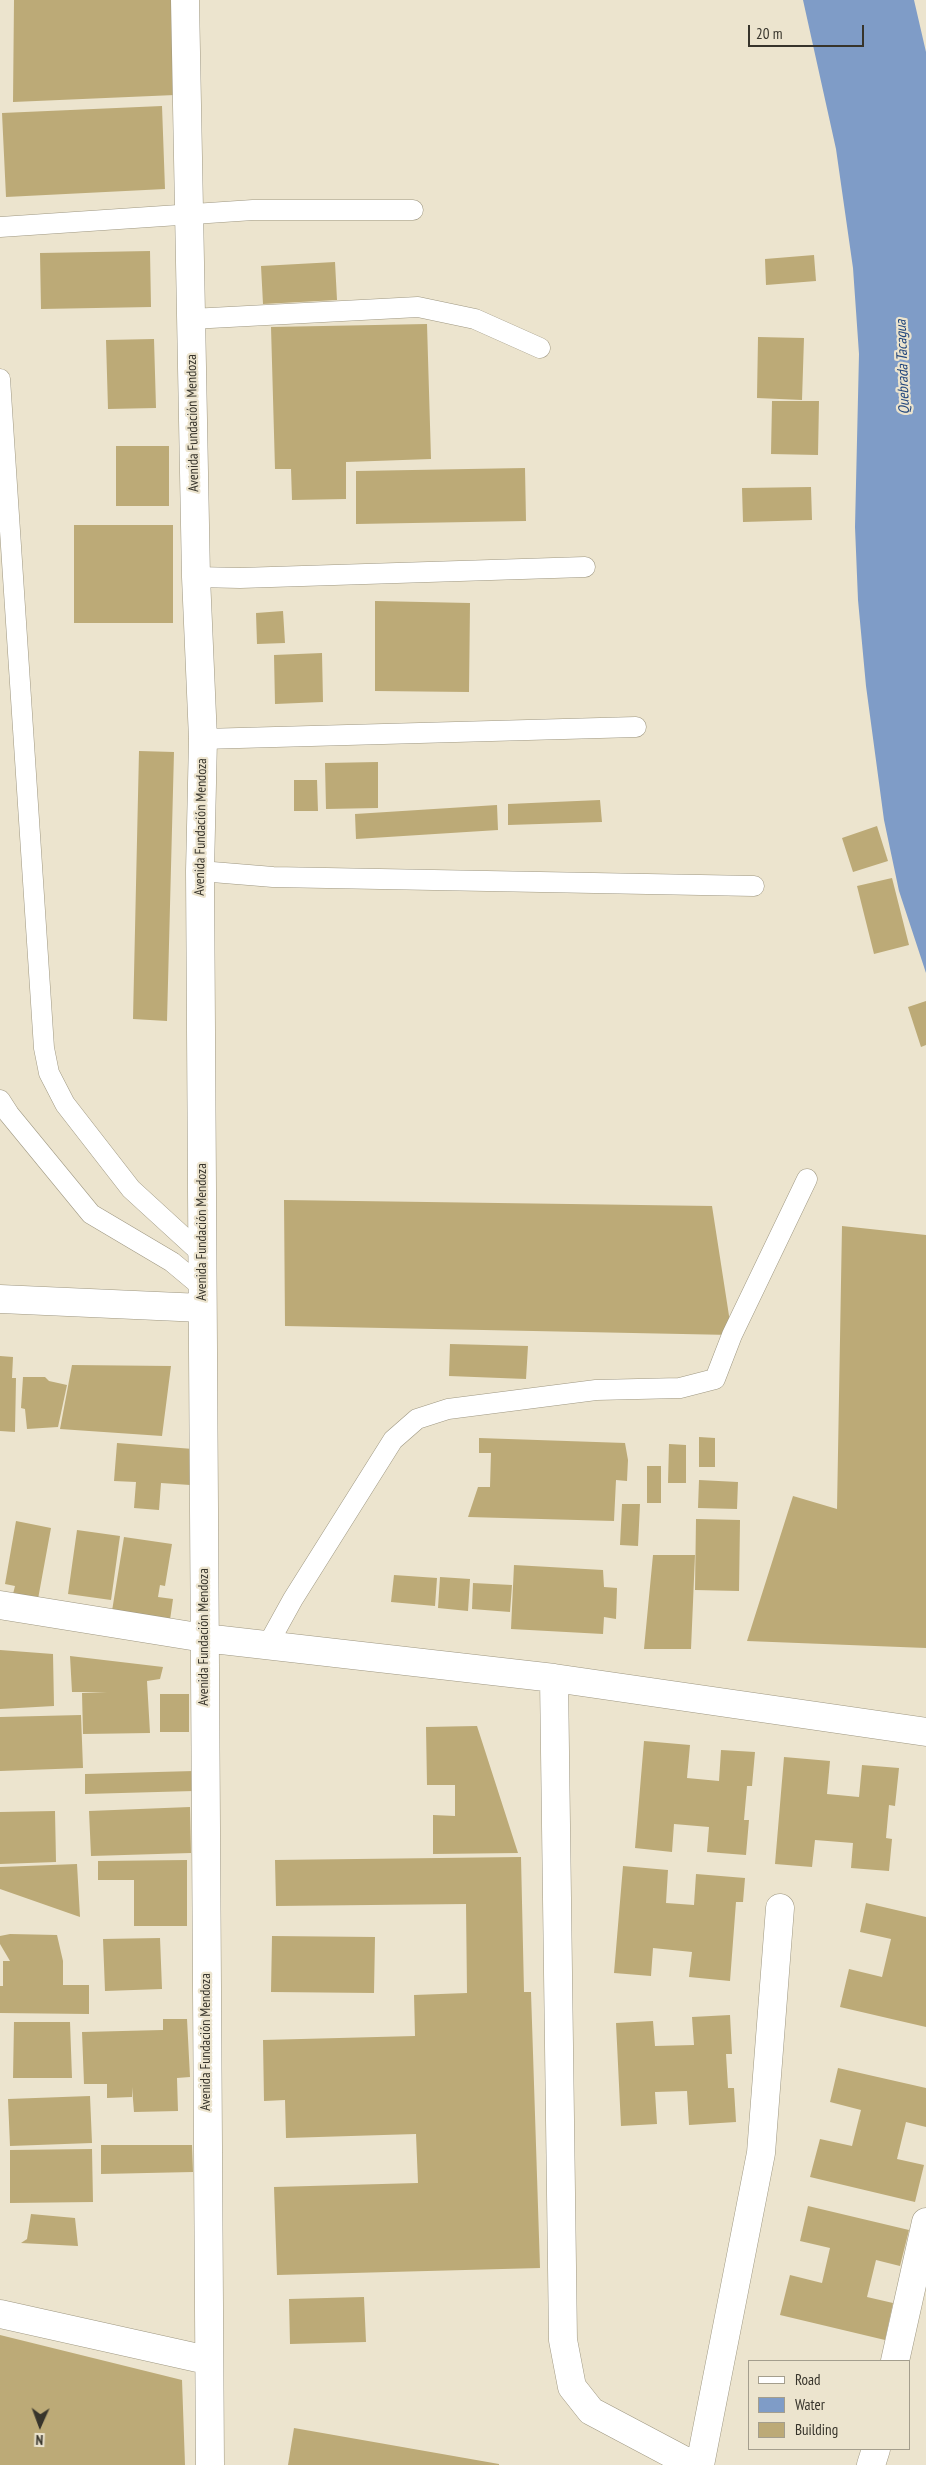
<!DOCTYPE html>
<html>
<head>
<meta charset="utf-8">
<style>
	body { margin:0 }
	#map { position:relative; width:926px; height:2465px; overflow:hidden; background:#ece4ce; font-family:"PT Sans Narrow",sans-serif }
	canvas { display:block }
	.legend { position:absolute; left:748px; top:2360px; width:162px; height:90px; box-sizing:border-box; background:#ece4ce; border:1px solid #a49e8d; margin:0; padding:6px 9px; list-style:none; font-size:15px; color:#37342b }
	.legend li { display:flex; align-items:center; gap:10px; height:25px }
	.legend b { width:25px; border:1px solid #a49e8d }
	.north { position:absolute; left:15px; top:2400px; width:50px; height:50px; -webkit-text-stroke:4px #ece4ce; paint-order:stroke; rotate:182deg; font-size:14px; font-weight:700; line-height:20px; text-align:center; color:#37342b }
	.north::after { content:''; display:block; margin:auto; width:18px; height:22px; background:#37342b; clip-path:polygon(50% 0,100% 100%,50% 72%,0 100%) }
	.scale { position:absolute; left:748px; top:25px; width:116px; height:22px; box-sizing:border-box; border:2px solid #37342b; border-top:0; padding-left:6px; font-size:15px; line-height:18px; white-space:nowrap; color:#37342b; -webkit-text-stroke:4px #ece4ce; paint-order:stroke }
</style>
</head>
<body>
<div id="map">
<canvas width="926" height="2465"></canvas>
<ul class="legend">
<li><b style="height:6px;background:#fff"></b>Road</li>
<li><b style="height:14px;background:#7f9cc7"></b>Water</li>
<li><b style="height:14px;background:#bcaa77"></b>Building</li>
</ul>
<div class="north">N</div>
<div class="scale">20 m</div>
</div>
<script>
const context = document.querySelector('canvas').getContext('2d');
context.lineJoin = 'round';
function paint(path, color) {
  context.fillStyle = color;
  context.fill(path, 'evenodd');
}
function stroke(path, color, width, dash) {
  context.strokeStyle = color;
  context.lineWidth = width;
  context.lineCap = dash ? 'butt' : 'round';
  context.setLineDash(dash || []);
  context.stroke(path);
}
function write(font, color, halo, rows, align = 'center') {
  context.font = font + ' "PT Sans Narrow",sans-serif';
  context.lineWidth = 4.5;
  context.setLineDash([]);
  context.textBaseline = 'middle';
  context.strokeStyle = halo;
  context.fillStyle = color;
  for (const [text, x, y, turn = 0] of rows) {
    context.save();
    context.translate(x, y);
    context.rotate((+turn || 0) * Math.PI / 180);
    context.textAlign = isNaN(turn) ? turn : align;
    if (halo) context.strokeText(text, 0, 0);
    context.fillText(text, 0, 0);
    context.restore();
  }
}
paint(new Path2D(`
	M 803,0 L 914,0 L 926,52 L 926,973 L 899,891 L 884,820 L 866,686 L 858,600 L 855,527 L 859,354 L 853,268 L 836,149 Z`), '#7f9cc7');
paint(new Path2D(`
	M 14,0 L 171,0 L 175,95 L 13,102 Z
	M 162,106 L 165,189 L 6,197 L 2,113 Z
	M 150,251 L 151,307 L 41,309 L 40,253 Z
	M 814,255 L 816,281 L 766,285 L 765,259 Z
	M 335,262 L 337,300 L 263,304 L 261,266 Z
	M 427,324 L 431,459 L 346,462 L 346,499 L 292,500 L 291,469 L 275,469 L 271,327 Z
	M 758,337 L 804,338 L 802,400 L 757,398 Z
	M 154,339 L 156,408 L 108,409 L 106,340 Z
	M 772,401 L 819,401 L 818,455 L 771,454 Z
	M 116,446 L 169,446 L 169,506 L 116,506 Z
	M 525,468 L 526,521 L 356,524 L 356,471 Z
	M 811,487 L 812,520 L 743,522 L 742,488 Z
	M 74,525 L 173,525 L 173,623 L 74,623 Z
	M 375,601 L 470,603 L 469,692 L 375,691 Z
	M 283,611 L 285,643 L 257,644 L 256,613 Z
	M 322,653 L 323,702 L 275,704 L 274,655 Z
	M 139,751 L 174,752 L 167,1021 L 133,1019 Z
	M 378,762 L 378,808 L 326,809 L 325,763 Z
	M 294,780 L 317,780 L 318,811 L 294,811 Z
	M 600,800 L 602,822 L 508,825 L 508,804 Z
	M 497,805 L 498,830 L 356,839 L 355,814 Z
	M 877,826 L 888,861 L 853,872 L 842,838 Z
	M 892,878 L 909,945 L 874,954 L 857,886 Z
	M 926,1001 L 926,1045 L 921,1047 L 908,1007 Z
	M 284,1200 L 712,1206 L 732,1335 L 285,1326 Z
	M 842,1226 L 926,1235 L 926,1648 L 747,1641 L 793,1496 L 837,1509 Z
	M 450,1344 L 528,1346 L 526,1379 L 449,1376 Z
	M 0,1356 L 13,1357 L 12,1378 L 16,1378 L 15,1432 L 0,1431 Z
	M 72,1365 L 171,1366 L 162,1436 L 60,1429 Z
	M 23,1377 L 45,1377 L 49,1381 L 67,1385 L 58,1427 L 27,1429 L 25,1409 L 21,1408 Z
	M 699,1437 L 715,1438 L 715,1467 L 699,1467 Z
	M 479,1438 L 625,1443 L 628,1460 L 627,1481 L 616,1480 L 614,1521 L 468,1517 L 478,1487 L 490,1487 L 491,1453 L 479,1453 Z
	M 117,1443 L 193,1449 L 190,1485 L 161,1483 L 159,1510 L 134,1508 L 136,1482 L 114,1481 Z
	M 669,1444 L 686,1445 L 686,1483 L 668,1483 Z
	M 647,1466 L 661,1466 L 661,1503 L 647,1503 Z
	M 699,1480 L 738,1482 L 737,1509 L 698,1508 Z
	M 622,1504 L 640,1504 L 638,1546 L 620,1545 Z
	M 696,1519 L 740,1520 L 739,1591 L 695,1590 Z
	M 16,1521 L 51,1528 L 38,1599 L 13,1594 L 15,1586 L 5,1584 Z
	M 77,1530 L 120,1536 L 111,1600 L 68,1594 Z
	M 124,1537 L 172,1544 L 165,1586 L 160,1585 L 158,1597 L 173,1599 L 169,1627 L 111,1617 Z
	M 653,1555 L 695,1555 L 691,1649 L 644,1649 Z
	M 514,1565 L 603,1570 L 604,1587 L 617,1588 L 616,1619 L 604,1617 L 603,1634 L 511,1629 Z
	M 394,1575 L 437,1578 L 435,1606 L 391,1602 Z
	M 440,1577 L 470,1579 L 468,1611 L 438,1608 Z
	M 473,1583 L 512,1585 L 510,1612 L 472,1609 Z
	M 0,1650 L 53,1654 L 54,1706 L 0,1709 Z
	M 70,1656 L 163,1667 L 160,1679 L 147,1681 L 150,1733 L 83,1734 L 82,1693 L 107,1692 L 72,1692 Z
	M 160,1694 L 189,1694 L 189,1732 L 160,1732 Z
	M 81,1715 L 83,1768 L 0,1771 L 0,1717 Z
	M 477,1726 L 518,1853 L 433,1854 L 433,1815 L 455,1816 L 455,1785 L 427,1785 L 426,1727 Z
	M 644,1741 L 690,1745 L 687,1778 L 719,1781 L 721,1750 L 755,1752 L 752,1786 L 747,1786 L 744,1820 L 749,1820 L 746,1855 L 707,1852 L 709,1827 L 674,1824 L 672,1852 L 635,1848 Z
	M 784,1757 L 830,1761 L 827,1794 L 859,1797 L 862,1765 L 899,1768 L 895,1806 L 889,1805 L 886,1838 L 892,1839 L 889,1871 L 851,1868 L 853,1843 L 815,1840 L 812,1867 L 775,1864 Z
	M 194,1771 L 194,1791 L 85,1794 L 85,1774 Z
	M 190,1807 L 191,1853 L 91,1856 L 89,1811 Z
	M 55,1811 L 56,1862 L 0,1864 L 0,1812 Z
	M 521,1857 L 524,1992 L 531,1992 L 540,2268 L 277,2275 L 274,2187 L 418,2183 L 416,2134 L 286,2138 L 285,2100 L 264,2101 L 263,2040 L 415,2036 L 414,1995 L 467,1993 L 466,1904 L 276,1906 L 275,1860 Z
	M 187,1860 L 187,1926 L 134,1926 L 134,1880 L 98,1880 L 98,1861 Z
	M 77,1864 L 80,1917 L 0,1889 L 0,1867 Z
	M 623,1866 L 668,1870 L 666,1903 L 694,1905 L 696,1874 L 745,1878 L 743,1902 L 736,1902 L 730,1981 L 689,1977 L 692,1952 L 653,1948 L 651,1976 L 614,1973 Z
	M 866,1903 L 926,1917 L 926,2027 L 840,2007 L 849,1969 L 882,1977 L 891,1939 L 860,1932 Z
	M 10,1934 L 57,1935 L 63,1961 L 63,1985 L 89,1985 L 89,2014 L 0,2013 L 0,1986 L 3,1986 L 3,1961 L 10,1961 L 0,1944 L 0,1936 Z
	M 272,1936 L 375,1937 L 374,1993 L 271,1992 Z
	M 160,1938 L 162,1989 L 105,1991 L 103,1939 Z
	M 730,2015 L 732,2054 L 726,2054 L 728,2088 L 734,2088 L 736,2122 L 689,2125 L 687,2091 L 655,2092 L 657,2124 L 621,2126 L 616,2023 L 653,2021 L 655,2046 L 694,2045 L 692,2017 Z
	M 163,2019 L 187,2019 L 190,2077 L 177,2078 L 178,2111 L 134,2112 L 132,2087 L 132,2097 L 107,2098 L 107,2084 L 84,2084 L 82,2032 L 163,2030 Z
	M 14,2022 L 70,2022 L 72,2078 L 13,2078 Z
	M 838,2068 L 926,2088 L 926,2127 L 906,2122 L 897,2159 L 924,2165 L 915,2202 L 810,2177 L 820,2139 L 852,2146 L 861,2110 L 830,2102 Z
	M 90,2096 L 92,2143 L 10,2146 L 8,2099 Z
	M 101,2145 L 192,2145 L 193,2172 L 101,2174 Z
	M 92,2149 L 93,2202 L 10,2203 L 10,2150 Z
	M 808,2206 L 909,2230 L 900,2266 L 876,2260 L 867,2297 L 893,2303 L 885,2340 L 780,2315 L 790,2275 L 822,2283 L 830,2248 L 800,2241 Z
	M 31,2214 L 75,2218 L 78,2246 L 21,2243 L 27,2239 Z
	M 364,2297 L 366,2342 L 290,2344 L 289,2299 Z
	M 0,2335 L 182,2380 L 185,2465 L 0,2465 Z
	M 294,2428 L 499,2464 L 499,2465 L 288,2465 Z`), '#bcaa77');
const lane = new Path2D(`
	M 0,227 L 253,210 L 413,210
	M 191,319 L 418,307 L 475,319 L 540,348
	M 0,379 L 44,1048 L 49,1073 L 65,1104 L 131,1189 L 202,1254
	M 196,577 L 240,578 L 585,567
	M 203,739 L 636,727
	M 200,871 L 273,877 L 754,886
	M 0,1100 L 9,1114 L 91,1214 L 172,1262 L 202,1287
	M 267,1646 L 293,1599 L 393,1440 L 417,1419 L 448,1409 L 596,1390 L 680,1388 L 715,1379 L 732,1335 L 807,1179`);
const street = new Path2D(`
	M 185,0 L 196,577 L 203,739 L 200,871 L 210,2465
	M 0,1299 L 202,1308
	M 0,1605 L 204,1638 L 554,1678 L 926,1732
	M 554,1678 L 563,2340 L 572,2387 L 591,2411 L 693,2465
	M 0,2314 L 207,2360
	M 895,2361 L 926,2222
	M 700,2465 L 761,2153 L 780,1908
	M 871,2465 L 876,2449`);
stroke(lane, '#9e9781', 21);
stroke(street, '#9e9781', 29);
stroke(lane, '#fff', 20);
stroke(street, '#fff', 28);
write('14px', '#37342b', '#ece4ce', [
	["Avenida Fundación Mendoza",193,423,-91],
	["Avenida Fundación Mendoza",201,827,-89],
	["Avenida Fundación Mendoza",202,1232,-90],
	["Avenida Fundación Mendoza",204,1637,-90],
	["Avenida Fundación Mendoza",206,2042,-90]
]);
write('italic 15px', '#21467c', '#ece4ce', [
	["Quebrada Tacagua",903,367,-92]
]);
</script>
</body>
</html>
